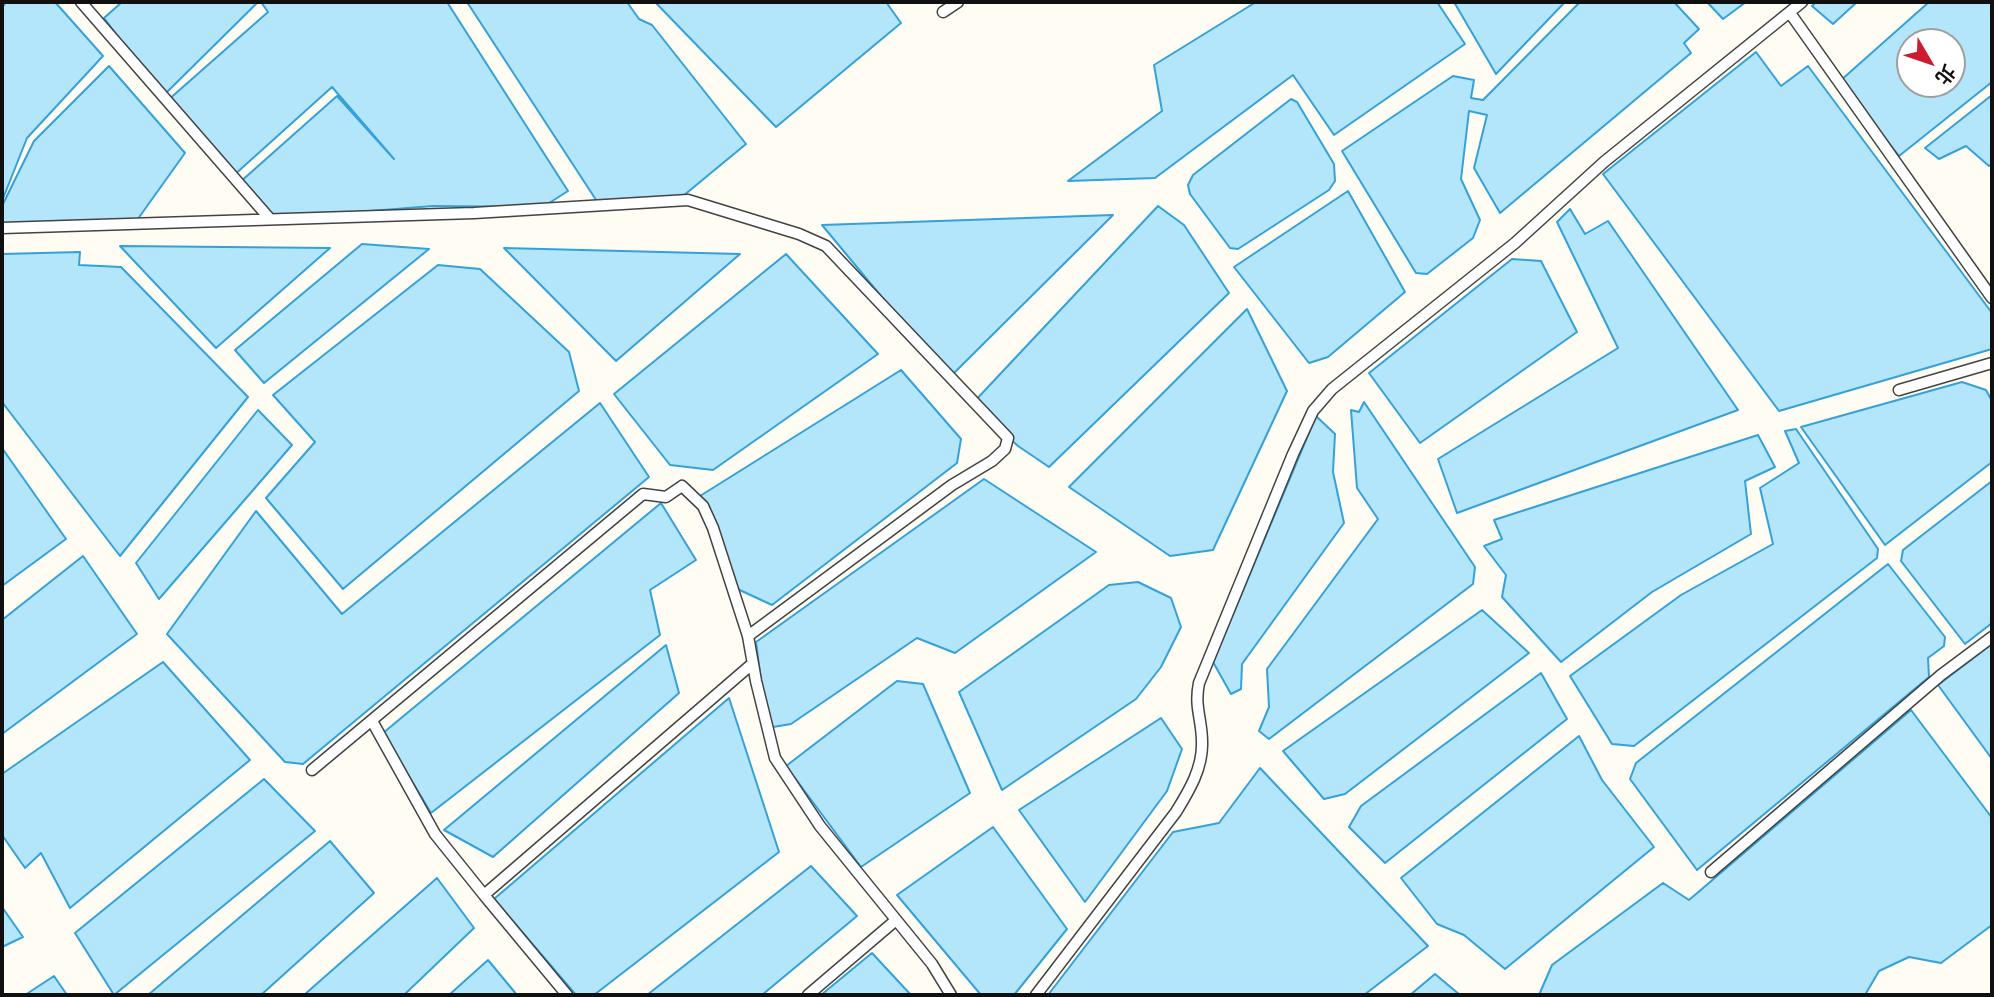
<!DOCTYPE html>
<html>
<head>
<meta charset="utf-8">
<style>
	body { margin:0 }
	#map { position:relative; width:1994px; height:997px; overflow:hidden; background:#fffcf3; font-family:"PT Serif","Noto Sans TC",serif }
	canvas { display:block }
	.frame { position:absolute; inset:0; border:4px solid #101010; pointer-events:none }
	.north { position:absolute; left:1896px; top:28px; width:70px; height:70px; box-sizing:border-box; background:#fff; border:2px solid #9f9f9f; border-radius:50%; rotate:129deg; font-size:19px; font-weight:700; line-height:28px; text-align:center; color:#101010 }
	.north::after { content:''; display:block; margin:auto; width:24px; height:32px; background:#cd1b2f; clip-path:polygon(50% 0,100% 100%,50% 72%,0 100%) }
</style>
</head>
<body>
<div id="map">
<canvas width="1994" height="997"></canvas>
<div class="frame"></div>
<div class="north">北</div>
</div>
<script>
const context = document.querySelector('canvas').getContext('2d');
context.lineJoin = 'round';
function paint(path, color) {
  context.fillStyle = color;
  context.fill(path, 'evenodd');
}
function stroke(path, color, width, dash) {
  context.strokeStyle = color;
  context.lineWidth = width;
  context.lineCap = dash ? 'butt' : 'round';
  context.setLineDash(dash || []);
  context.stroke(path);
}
const water = new Path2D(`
	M 6,2 L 55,2 L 103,56 L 27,138 L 2,201 L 2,8 Z
	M 122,2 L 254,2 L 256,4 L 163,96 L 104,18 Z
	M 261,2 L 447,2 L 568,191 L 543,207 L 433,206 L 270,219 L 239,183 L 337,96 L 394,159 L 332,87 L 233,176 L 167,101 L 268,12 Z
	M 467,2 L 627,2 L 639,19 L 652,25 L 746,144 L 677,201 L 600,206 Z
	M 655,2 L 886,2 L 901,23 L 776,127 Z
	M 1256,2 L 1437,2 L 1465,44 L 1334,135 L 1293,75 L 1155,178 L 1068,181 L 1162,111 L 1154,65 Z
	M 1454,2 L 1565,2 L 1496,74 Z
	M 1580,2 L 1674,2 L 1699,29 L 1684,43 L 1691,53 L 1500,213 L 1474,168 L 1487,115 L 1469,111 L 1461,179 L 1480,220 L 1473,238 L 1427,274 L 1416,273 L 1342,151 L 1453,76 L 1474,80 L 1471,98 L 1483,100 Z
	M 1707,2 L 1746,2 L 1723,19 Z
	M 1816,2 L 1857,2 L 1833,24 L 1812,6 Z
	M 1929,2 L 1992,2 L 1992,82 L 1899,156 L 1840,81 ZM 1910,42 L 1952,42 L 1952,84 L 1910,84 Z
	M 1756,52 L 1781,86 L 1808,66 L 1992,313 L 1992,349 L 1779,411 L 1603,174 Z
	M 109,66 L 185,153 L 135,223 L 2,228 L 2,206 L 34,141 Z
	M 1992,95 L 1992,164 L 1989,166 L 1966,146 L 1939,159 L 1925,148 Z
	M 1291,99 L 1297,102 L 1334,164 L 1335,181 L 1329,190 L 1238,249 L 1230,248 L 1190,194 L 1188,185 L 1193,175 Z
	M 1348,191 L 1405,292 L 1328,357 L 1309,363 L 1234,267 Z
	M 1158,206 L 1184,225 L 1229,293 L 1049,467 L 1018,446 L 972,404 Z
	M 1570,209 L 1585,234 L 1608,221 L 1738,410 L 1457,513 L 1438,459 L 1618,348 L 1557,222 Z
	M 1113,215 L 949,378 L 822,225 Z
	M 362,244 L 429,249 L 264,383 L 235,350 Z
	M 120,246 L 330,248 L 216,348 Z
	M 504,248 L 740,254 L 616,361 Z
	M 80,252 L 79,265 L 121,267 L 248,397 L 120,556 L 2,402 L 2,254 Z
	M 786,254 L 878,354 L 713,470 L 670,465 L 614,394 Z
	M 1512,259 L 1541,261 L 1577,332 L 1420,443 L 1369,373 Z
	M 438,265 L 480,269 L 569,352 L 579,391 L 343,589 L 266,498 L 315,442 L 273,395 Z
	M 1247,309 L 1287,391 L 1213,550 L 1170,556 L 1069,487 Z
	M 901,370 L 961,439 L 957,463 L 772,605 L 731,586 L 700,496 Z
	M 1962,382 L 1986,390 L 1992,401 L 1992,462 L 1885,545 L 1801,427 Z
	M 1364,402 L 1475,567 L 1473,584 L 1269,739 L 1259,731 L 1269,707 L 1267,669 L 1378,519 L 1357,488 L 1351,410 L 1359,412 Z
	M 600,403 L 649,477 L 303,764 L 285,762 L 167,634 L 256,511 L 342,614 Z
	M 258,410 L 292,445 L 159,599 L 136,563 Z
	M 1316,416 L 1335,434 L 1333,472 L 1344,523 L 1242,664 L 1241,689 L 1231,694 L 1213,662 Z
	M 1796,429 L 1878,549 L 1877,558 L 1634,746 L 1612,744 L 1570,676 L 1681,595 L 1773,544 L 1760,488 L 1799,463 L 1785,431 Z
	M 1758,435 L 1775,467 L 1745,481 L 1751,534 L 1652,592 L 1561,662 L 1502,597 L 1506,575 L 1484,546 L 1502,539 L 1494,520 Z
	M 2,448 L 66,539 L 2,586 Z
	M 984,479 L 1096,552 L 955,653 L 917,638 L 791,724 L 767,728 L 756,642 Z
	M 1992,481 L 1992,623 L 1965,644 L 1901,561 L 1903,550 Z
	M 661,503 L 696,560 L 650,590 L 660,635 L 431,813 L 383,733 Z
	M 83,556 L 137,634 L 2,734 L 2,620 Z
	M 1888,564 L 1945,637 L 1944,646 L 1928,658 L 1929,677 L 1697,870 L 1630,779 L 1636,763 Z
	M 1138,582 L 1171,598 L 1181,627 L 1161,667 L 1136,699 L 1002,790 L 959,692 L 1109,585 Z
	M 1482,610 L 1529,653 L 1345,794 L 1324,799 L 1283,751 Z
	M 1992,644 L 1992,759 L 1938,685 Z
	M 666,645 L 679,693 L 493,857 L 444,830 Z
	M 163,662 L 250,760 L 70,908 L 41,853 L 25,868 L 2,835 L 2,774 Z
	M 1541,673 L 1567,719 L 1385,863 L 1349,827 L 1361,806 Z
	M 897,681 L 923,684 L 970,793 L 861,867 L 786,766 Z
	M 729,698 L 779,852 L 594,995 L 576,995 L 494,899 Z
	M 1911,710 L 1992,818 L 1992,925 L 1941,963 L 1909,957 L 1879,971 L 1865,995 L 1539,995 L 1552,965 L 1663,883 L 1689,900 Z
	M 1161,718 L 1182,749 L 1167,791 L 1085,902 L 1019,810 Z
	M 1579,736 L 1602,780 L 1654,847 L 1505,969 L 1464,935 L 1437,924 L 1401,878 Z
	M 1260,768 L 1428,946 L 1364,995 L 1048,995 L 1173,832 L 1219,823 Z
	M 264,779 L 315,831 L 114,995 L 75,933 Z
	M 993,827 L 1067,929 L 1014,995 L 981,995 L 897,895 Z
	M 330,841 L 374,893 L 261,995 L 148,995 Z
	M 811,866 L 857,916 L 762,995 L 647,995 Z
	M 437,878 L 474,928 L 404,995 L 304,995 Z
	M 2,907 L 23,937 L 2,947 Z
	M 872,953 L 911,995 L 821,995 Z
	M 488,960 L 517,995 L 449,995 Z
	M 1435,974 L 1460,995 L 1410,995 Z
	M 54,976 L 67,995 L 25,995 Z`);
paint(water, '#b3e5fb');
stroke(water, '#34a1d9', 2);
const service = new Path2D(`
	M 81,2 L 270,219
	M 943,12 L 958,2
	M 1790,13 L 1992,298
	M 2,228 L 474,213 L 688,200 L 799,234 L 826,246 L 1008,438 L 1005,449 L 992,461 L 952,485 L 748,636
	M 1899,390 L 1992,363
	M 372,721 L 435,834 L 484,895
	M 312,770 L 643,494 L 666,497 L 682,486 L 703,506 L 713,528 L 748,636 L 756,681 L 775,758 L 820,826 L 932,964 L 951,995
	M 1711,872 L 1941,675 L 1992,637
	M 567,995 L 484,895 L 752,664
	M 808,995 L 896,920
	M 1036,995 L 1176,812 C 1189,791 1203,768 1202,742 C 1202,719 1194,707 1199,683 L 1293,454 L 1313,411 L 1332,389 L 1515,243 L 1604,162 L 1802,2`);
stroke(service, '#434343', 13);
stroke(service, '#fff', 10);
</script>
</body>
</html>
